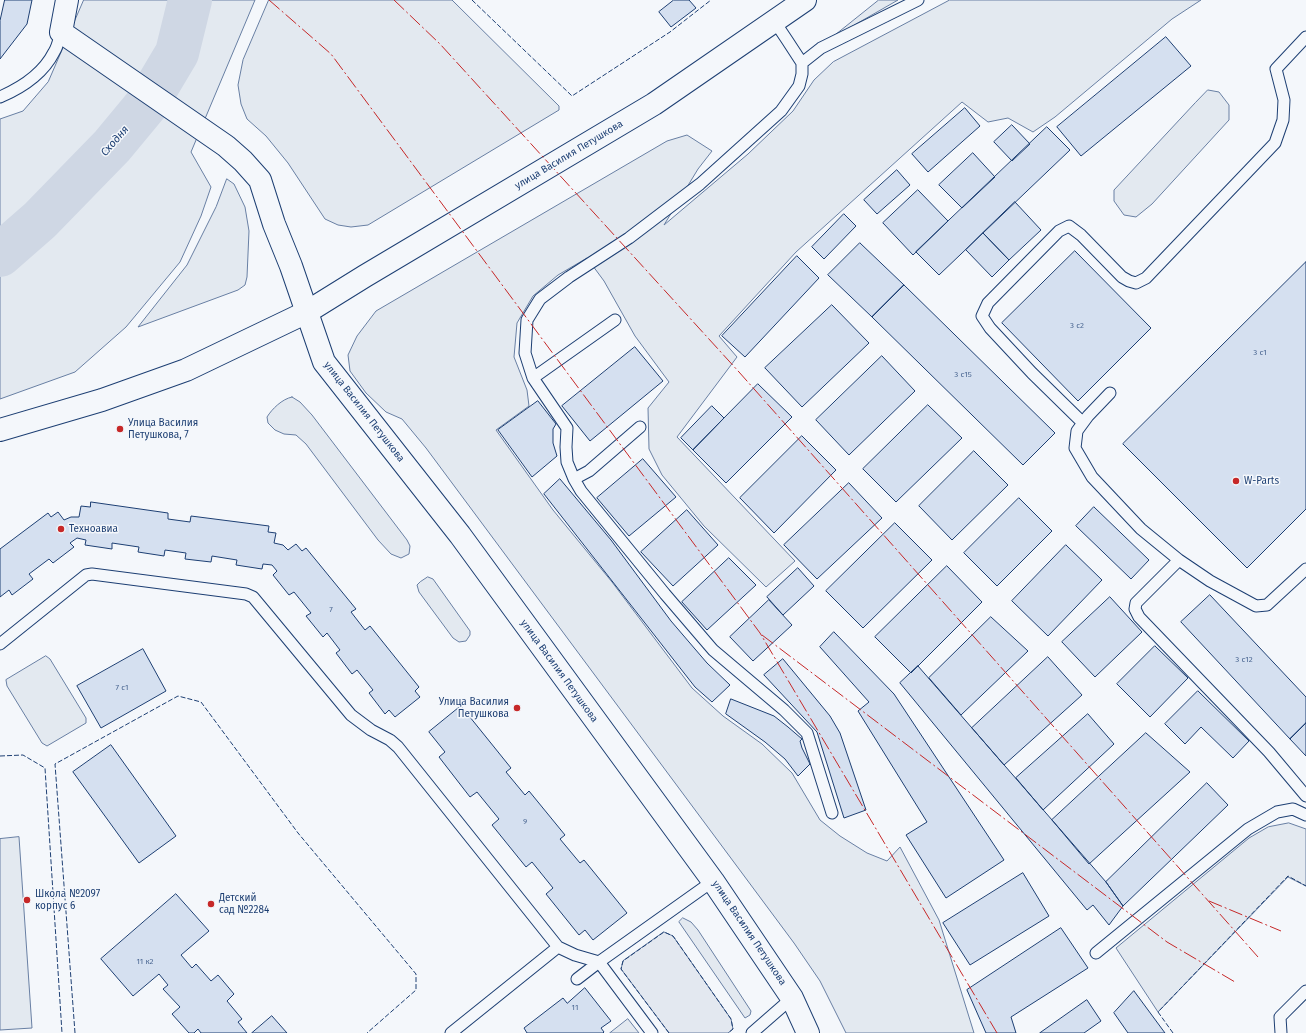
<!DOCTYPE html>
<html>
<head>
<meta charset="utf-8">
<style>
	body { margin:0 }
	canvas { display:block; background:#f4f7fb }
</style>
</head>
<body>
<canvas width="1306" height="1033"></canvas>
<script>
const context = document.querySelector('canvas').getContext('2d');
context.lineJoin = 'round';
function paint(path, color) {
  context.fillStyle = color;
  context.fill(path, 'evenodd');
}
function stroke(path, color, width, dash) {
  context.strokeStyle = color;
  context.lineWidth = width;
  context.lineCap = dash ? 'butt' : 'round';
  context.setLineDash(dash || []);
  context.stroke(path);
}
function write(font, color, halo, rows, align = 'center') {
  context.font = font + ' "Fira Sans",sans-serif';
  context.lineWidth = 3;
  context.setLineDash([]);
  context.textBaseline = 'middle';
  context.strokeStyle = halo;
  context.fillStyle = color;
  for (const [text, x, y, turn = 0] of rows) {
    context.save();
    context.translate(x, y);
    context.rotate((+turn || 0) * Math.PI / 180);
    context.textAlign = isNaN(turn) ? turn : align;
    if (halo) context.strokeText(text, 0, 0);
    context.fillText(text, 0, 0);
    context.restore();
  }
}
const green = new Path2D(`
	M 84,0 L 255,0 L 191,152 L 211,187 L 201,216 L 180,262 L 126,327 L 75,372 L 0,399 L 0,119 L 23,111 L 48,82 Z
	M 269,0 L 452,0 L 559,106 L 559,110 L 368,225 L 351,227 L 338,225 L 325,219 L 288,163 L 266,136 L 247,119 L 241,104 L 238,85 L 243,60 Z
	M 879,0 L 898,0 L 830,39 Z
	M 950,0 L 1201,0 L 1172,19 L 1055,117 L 1033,132 L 1008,118 L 988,122 L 962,102 L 796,252 L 719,336 L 737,357 L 677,437 L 795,561 L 766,587 L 704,526 L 662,475 L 649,449 L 648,408 L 669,382 L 635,336 L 604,281 L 587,258 L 558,275 L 533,296 L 517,323 L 514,357 L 527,390 L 529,406 L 496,430 L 553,510 L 612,582 L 692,688 L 723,716 L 762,744 L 792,773 L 820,820 L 840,836 L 867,853 L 887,861 L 900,847 L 939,920 L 974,1033 L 846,1033 L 820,981 L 794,943 L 426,448 L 402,419 L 386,412 L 366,393 L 350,371 L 348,355 L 357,336 L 376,311 L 667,141 L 687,135 L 712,151 L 698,169 L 664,225 L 748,154 L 793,111 L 814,80 L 833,62 Z
	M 1208,90 L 1219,92 L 1229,105 L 1229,120 L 1152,204 L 1136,217 L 1124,215 L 1114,201 L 1114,190 L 1195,103 Z
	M 227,179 L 234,184 L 245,207 L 249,231 L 247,277 L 245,285 L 238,290 L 138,327 L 187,265 L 216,207 Z
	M 292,397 L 300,402 L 312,415 L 407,540 L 410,546 L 409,554 L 401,558 L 391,554 L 378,540 L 306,444 L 296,435 L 284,434 L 275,430 L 268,423 L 267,417 C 272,409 282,399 292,397 Z
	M 428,577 L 433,579 L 470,631 L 470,635 L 466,641 L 459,642 L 453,638 L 419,592 L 417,585 L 420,582 Z
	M 46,656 L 50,659 L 86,718 L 86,723 L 47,746 L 42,743 L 7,686 L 6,680 Z
	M 1289,823 L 1306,829 L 1306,886 L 1288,877 L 1158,1012 L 1116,948 L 1249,838 L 1268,827 Z
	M 19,837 L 32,1028 L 0,1030 L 0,839 Z
	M 683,918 L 691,922 L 698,930 L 751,1011 L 750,1015 L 745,1018 L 679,922 Z
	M 628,1019 L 639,1033 L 610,1033 Z`);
paint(green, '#e3e9f0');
stroke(green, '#687fa3', 1);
const parking = new Path2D(`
	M 664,932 L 673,936 L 731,1019 L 733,1029 L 728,1033 L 669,1033 L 621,969 L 623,961 Z`);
paint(parking, '#e3e8f0');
stroke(parking, '#687fa3', 1);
stroke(new Path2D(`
	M 0,255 L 40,220 L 112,146 L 146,105 L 177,53 L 190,0`), '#cfd7e4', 44);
const building = new Path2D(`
	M 5,0 L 32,0 L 27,24 L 0,59 L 0,21 Z
	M 674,0 L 689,0 L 696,8 L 671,27 L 659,12 Z
	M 1166,37 L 1191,66 L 1081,156 L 1057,127 Z
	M 965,108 L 980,126 L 928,172 L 912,154 Z
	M 1012,125 L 1030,144 L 1012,161 L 994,142 Z
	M 1047,127 L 1070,150 L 939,275 L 916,252 Z
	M 973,153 L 995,177 L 962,208 L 939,185 Z
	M 897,170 L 910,185 L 877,214 L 864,200 Z
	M 918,190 L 948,221 L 913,255 L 883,223 Z
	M 1015,202 L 1041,230 L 1009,260 L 983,233 Z
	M 844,214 L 856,226 L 824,259 L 812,247 Z
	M 983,233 L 1009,260 L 992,277 L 966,250 Z
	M 860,243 L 904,285 L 872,317 L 828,275 Z
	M 1075,251 L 1151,328 L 1078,401 L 1002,323 Z
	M 797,256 L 819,278 L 745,357 L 722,336 Z
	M 1306,262 L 1306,509 L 1247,568 L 1123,444 Z
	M 904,285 L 1055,433 L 1023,465 L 872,317 Z
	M 832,305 L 869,343 L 802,407 L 765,368 Z
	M 635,347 L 663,381 L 590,441 L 562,406 Z
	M 882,356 L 915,391 L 849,455 L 816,420 Z
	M 758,384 L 792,417 L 726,483 L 693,450 Z
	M 538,401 L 556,424 L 553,429 L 553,443 L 557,456 L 532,477 L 498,430 Z
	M 928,405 L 962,438 L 896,502 L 863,469 Z
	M 712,406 L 724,418 L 693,450 L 681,438 Z
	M 802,436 L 836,470 L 774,533 L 740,498 Z
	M 974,451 L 1008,485 L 952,540 L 919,506 Z
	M 643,459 L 676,497 L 629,536 L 597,498 Z
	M 560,479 L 611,540 L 671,621 L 707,663 L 730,685 L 712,702 L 695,687 L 544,494 Z
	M 849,483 L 882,518 L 817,579 L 784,545 Z
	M 1019,498 L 1052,531 L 997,586 L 964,553 Z
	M 91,502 L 168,513 L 168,519 L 190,522 L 191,516 L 269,526 L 268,532 L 276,533 L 274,543 L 283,545 L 288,550 L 296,544 L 302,551 L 306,548 L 356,609 L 351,612 L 365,630 L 370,626 L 419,687 L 415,691 L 420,697 L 395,717 L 389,710 L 385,714 L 369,693 L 373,690 L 357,670 L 352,674 L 336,653 L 340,650 L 327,633 L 323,637 L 306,616 L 311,613 L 294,592 L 289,595 L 273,575 L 277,571 L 272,565 L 263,564 L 262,569 L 236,565 L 237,560 L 212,556 L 211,562 L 185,559 L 186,553 L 165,550 L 164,556 L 138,552 L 139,547 L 112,543 L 112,549 L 85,545 L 86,540 L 77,538 L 70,543 L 74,547 L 53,563 L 49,559 L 29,574 L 33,579 L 12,595 L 9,590 L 0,597 L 0,549 L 48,513 L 51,517 L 58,512 L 64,520 L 71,517 L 79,517 L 81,506 L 90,507 Z
	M 1094,507 L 1149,560 L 1131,579 L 1076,526 Z
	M 687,510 L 718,545 L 673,586 L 641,552 Z
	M 895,523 L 932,560 L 863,628 L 826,591 Z
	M 1066,545 L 1102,580 L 1048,636 L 1012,601 Z
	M 729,558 L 756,585 L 707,630 L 682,602 Z
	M 947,566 L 982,602 L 911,673 L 875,637 Z
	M 798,568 L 814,586 L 783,615 L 767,597 Z
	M 1210,595 L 1306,697 L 1306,723 L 1290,739 L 1181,622 Z
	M 1110,597 L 1142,632 L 1095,677 L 1062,642 Z
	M 769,600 L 792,625 L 753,661 L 730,637 Z
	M 991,617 L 1028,651 L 961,715 L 929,678 Z
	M 834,632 L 894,694 L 1004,860 L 946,898 L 906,835 L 927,822 L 858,711 L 869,702 L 820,647 Z
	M 1155,646 L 1188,678 L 1150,717 L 1117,684 Z
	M 143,649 L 166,691 L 101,728 L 77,686 Z
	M 1048,657 L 1082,695 L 1004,765 L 972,728 Z
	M 783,659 L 830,716 L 840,733 L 866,810 L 844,818 L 817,732 L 764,675 Z
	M 918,666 L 1106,882 L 1123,906 L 1109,925 L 1093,905 L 1087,910 L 900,683 Z
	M 1198,691 L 1249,741 L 1233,758 L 1201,727 L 1185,744 L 1165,724 Z
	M 731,699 L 774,716 L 788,727 L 802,739 L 800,741 L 802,748 L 810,764 L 798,776 L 785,759 L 765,742 L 726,714 Z
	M 461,706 L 511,768 L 506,772 L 525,795 L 529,791 L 565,835 L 560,839 L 580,863 L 584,860 L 627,913 L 593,940 L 585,930 L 579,935 L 546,894 L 553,888 L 532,862 L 526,867 L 492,825 L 499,819 L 477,792 L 470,797 L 439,757 L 445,752 L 429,732 Z
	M 1088,714 L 1114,744 L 1043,810 L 1016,778 Z
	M 1306,723 L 1306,756 L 1290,739 Z
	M 1146,733 L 1190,772 L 1089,864 L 1052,820 Z
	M 111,745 L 176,836 L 139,863 L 73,772 Z
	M 1207,783 L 1228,805 L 1123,906 L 1106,882 Z
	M 1023,873 L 1049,916 L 970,965 L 943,923 Z
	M 176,894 L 209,931 L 181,955 L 192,968 L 196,964 L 211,981 L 218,975 L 234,994 L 227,1001 L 242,1019 L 238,1022 L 247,1033 L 201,1033 L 198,1029 L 194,1033 L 189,1033 L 172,1014 L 180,1007 L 163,989 L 168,985 L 159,974 L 133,996 L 101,959 Z
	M 1061,928 L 1088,968 L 1011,1017 L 1016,1033 L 986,1033 L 967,990 Z
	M 585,988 L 611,1021 L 601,1028 L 604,1032 L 603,1033 L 527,1033 L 524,1028 L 563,998 L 567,1003 Z
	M 1134,991 L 1165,1033 L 1128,1033 L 1114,1013 Z
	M 1087,1000 L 1101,1021 L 1084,1033 L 1040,1033 Z
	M 272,1016 L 287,1033 L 252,1033 Z`);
paint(building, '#d5e0f0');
stroke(building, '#1d3f73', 1);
const service = new Path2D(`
	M 775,22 L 787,40 L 802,63 L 821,48 L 918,0
	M 802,63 L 802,74 L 799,86 L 781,111 L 700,184 L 629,238 L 569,277 L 540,299 L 527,320 L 525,353 L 533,378 L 567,428 L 566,447 L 567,462 L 574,479 L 581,491 L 665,594 L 713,650 L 784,710 L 807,733 L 832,813
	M 0,97 C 21,88 43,74 54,52 C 58,46 59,38 61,32
	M 533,378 L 615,320
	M 1110,393 L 1088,416 L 1077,431 L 1075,448 L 1092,477 L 1141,529 L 1179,560 L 1210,581 L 1256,606 L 1267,605 L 1306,569
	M 1083,423 L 1032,373 L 990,328 L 982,316 L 988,303 L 1059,231 L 1069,226 L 1081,235 L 1122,277 L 1129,281 L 1136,283 L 1146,278 L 1275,143 L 1283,120 L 1284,100 L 1276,69 L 1306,37
	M 574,479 L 589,471 L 640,427
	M 1179,560 L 1136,603 L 1135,609 L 1139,617 L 1269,752 L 1306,796
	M 0,644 L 86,575 L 92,574 L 246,594 L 253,597 L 351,715 L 371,730 L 390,740 L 398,747 L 558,947
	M 1096,953 L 1248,829 L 1277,812 L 1293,809 L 1306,815
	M 577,979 L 599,962 L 652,1033
	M 451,1033 L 558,947 L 575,955 L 599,962 L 713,881
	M 752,1033 L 792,998
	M 1281,1033 L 1280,1017 L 1306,991`);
const minor = new Path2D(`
	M 67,0 L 61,32 L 226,146 L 243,161 L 260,180 L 274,224 L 291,266 L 324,362 L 460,535 L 713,881 L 792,998 L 808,1033`);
const secondary = new Path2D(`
	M 0,430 L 102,400 L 186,370 L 307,312 L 365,276 L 654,104 L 805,0`);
stroke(service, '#1d3f73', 13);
stroke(minor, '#1d3f73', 24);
stroke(secondary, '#1d3f73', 24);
stroke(service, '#f4f7fb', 11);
stroke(minor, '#f4f7fb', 22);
stroke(secondary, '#f4f7fb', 22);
stroke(new Path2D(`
	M 472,0 L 572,96 L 670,32 L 711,0
	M 0,756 L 23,755 L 45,768 L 62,1033
	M 75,1033 L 55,764 L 178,696 L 201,702 L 298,833 L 416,974 L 416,990 L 367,1033
	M 669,1033 L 621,969 L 623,961 L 664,932 L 673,936 L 731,1019 L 733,1029 L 728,1033
	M 1173,1033 L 1158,1012 L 1288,876 L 1306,886`), '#1d3f73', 1, [5, 2]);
stroke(new Path2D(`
	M 269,0 L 331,54 L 760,633 L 997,1033
	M 394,0 L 440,44 L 739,372 L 1258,957
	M 762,635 L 1167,942 L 1235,982
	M 1209,901 L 1281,931`), '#c62828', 1, [14, 3, 2, 3]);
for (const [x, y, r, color] of [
	[120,429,4,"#c62828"],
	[1236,481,4,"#c62828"],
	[61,529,4,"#c62828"],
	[517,708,4,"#c62828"],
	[27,900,4,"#c62828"],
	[211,904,4,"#c62828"]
]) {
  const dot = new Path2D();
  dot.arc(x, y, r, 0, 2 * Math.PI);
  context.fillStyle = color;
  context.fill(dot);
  stroke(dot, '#f4f7fb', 1.5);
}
write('8px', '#4b6792', null, [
	["3 с2",1077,326],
	["3 с1",1260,353],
	["3 с15",963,375],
	["7",331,610],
	["3 с12",1244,660],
	["7 с1",122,688],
	["9",525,822],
	["11 к2",145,962],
	["11",575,1008]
]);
write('10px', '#1d3f73', '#f4f7fb', [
	["улица Василия Петушкова",569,155,-31],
	["улица Василия Петушкова",364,412,52],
	["улица Василия Петушкова",559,671,54],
	["улица Василия Петушкова",749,933,56]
]);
write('10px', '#1d3f73', '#f4f7fb', [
	["Улица Василия",128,423],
	["Петушкова, 7",128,435],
	["W-Parts",1244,481],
	["Техноавиа",69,529],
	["Улица Василия",509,702,"right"],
	["Петушкова",509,714,"right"],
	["Школа №2097",35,894],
	["корпус 6",35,906],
	["Детский",219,898],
	["сад №2284",219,910]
], 'left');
write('italic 11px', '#1d3f73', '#f4f7fb', [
	["Сходня",115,141,-49]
]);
</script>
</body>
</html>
